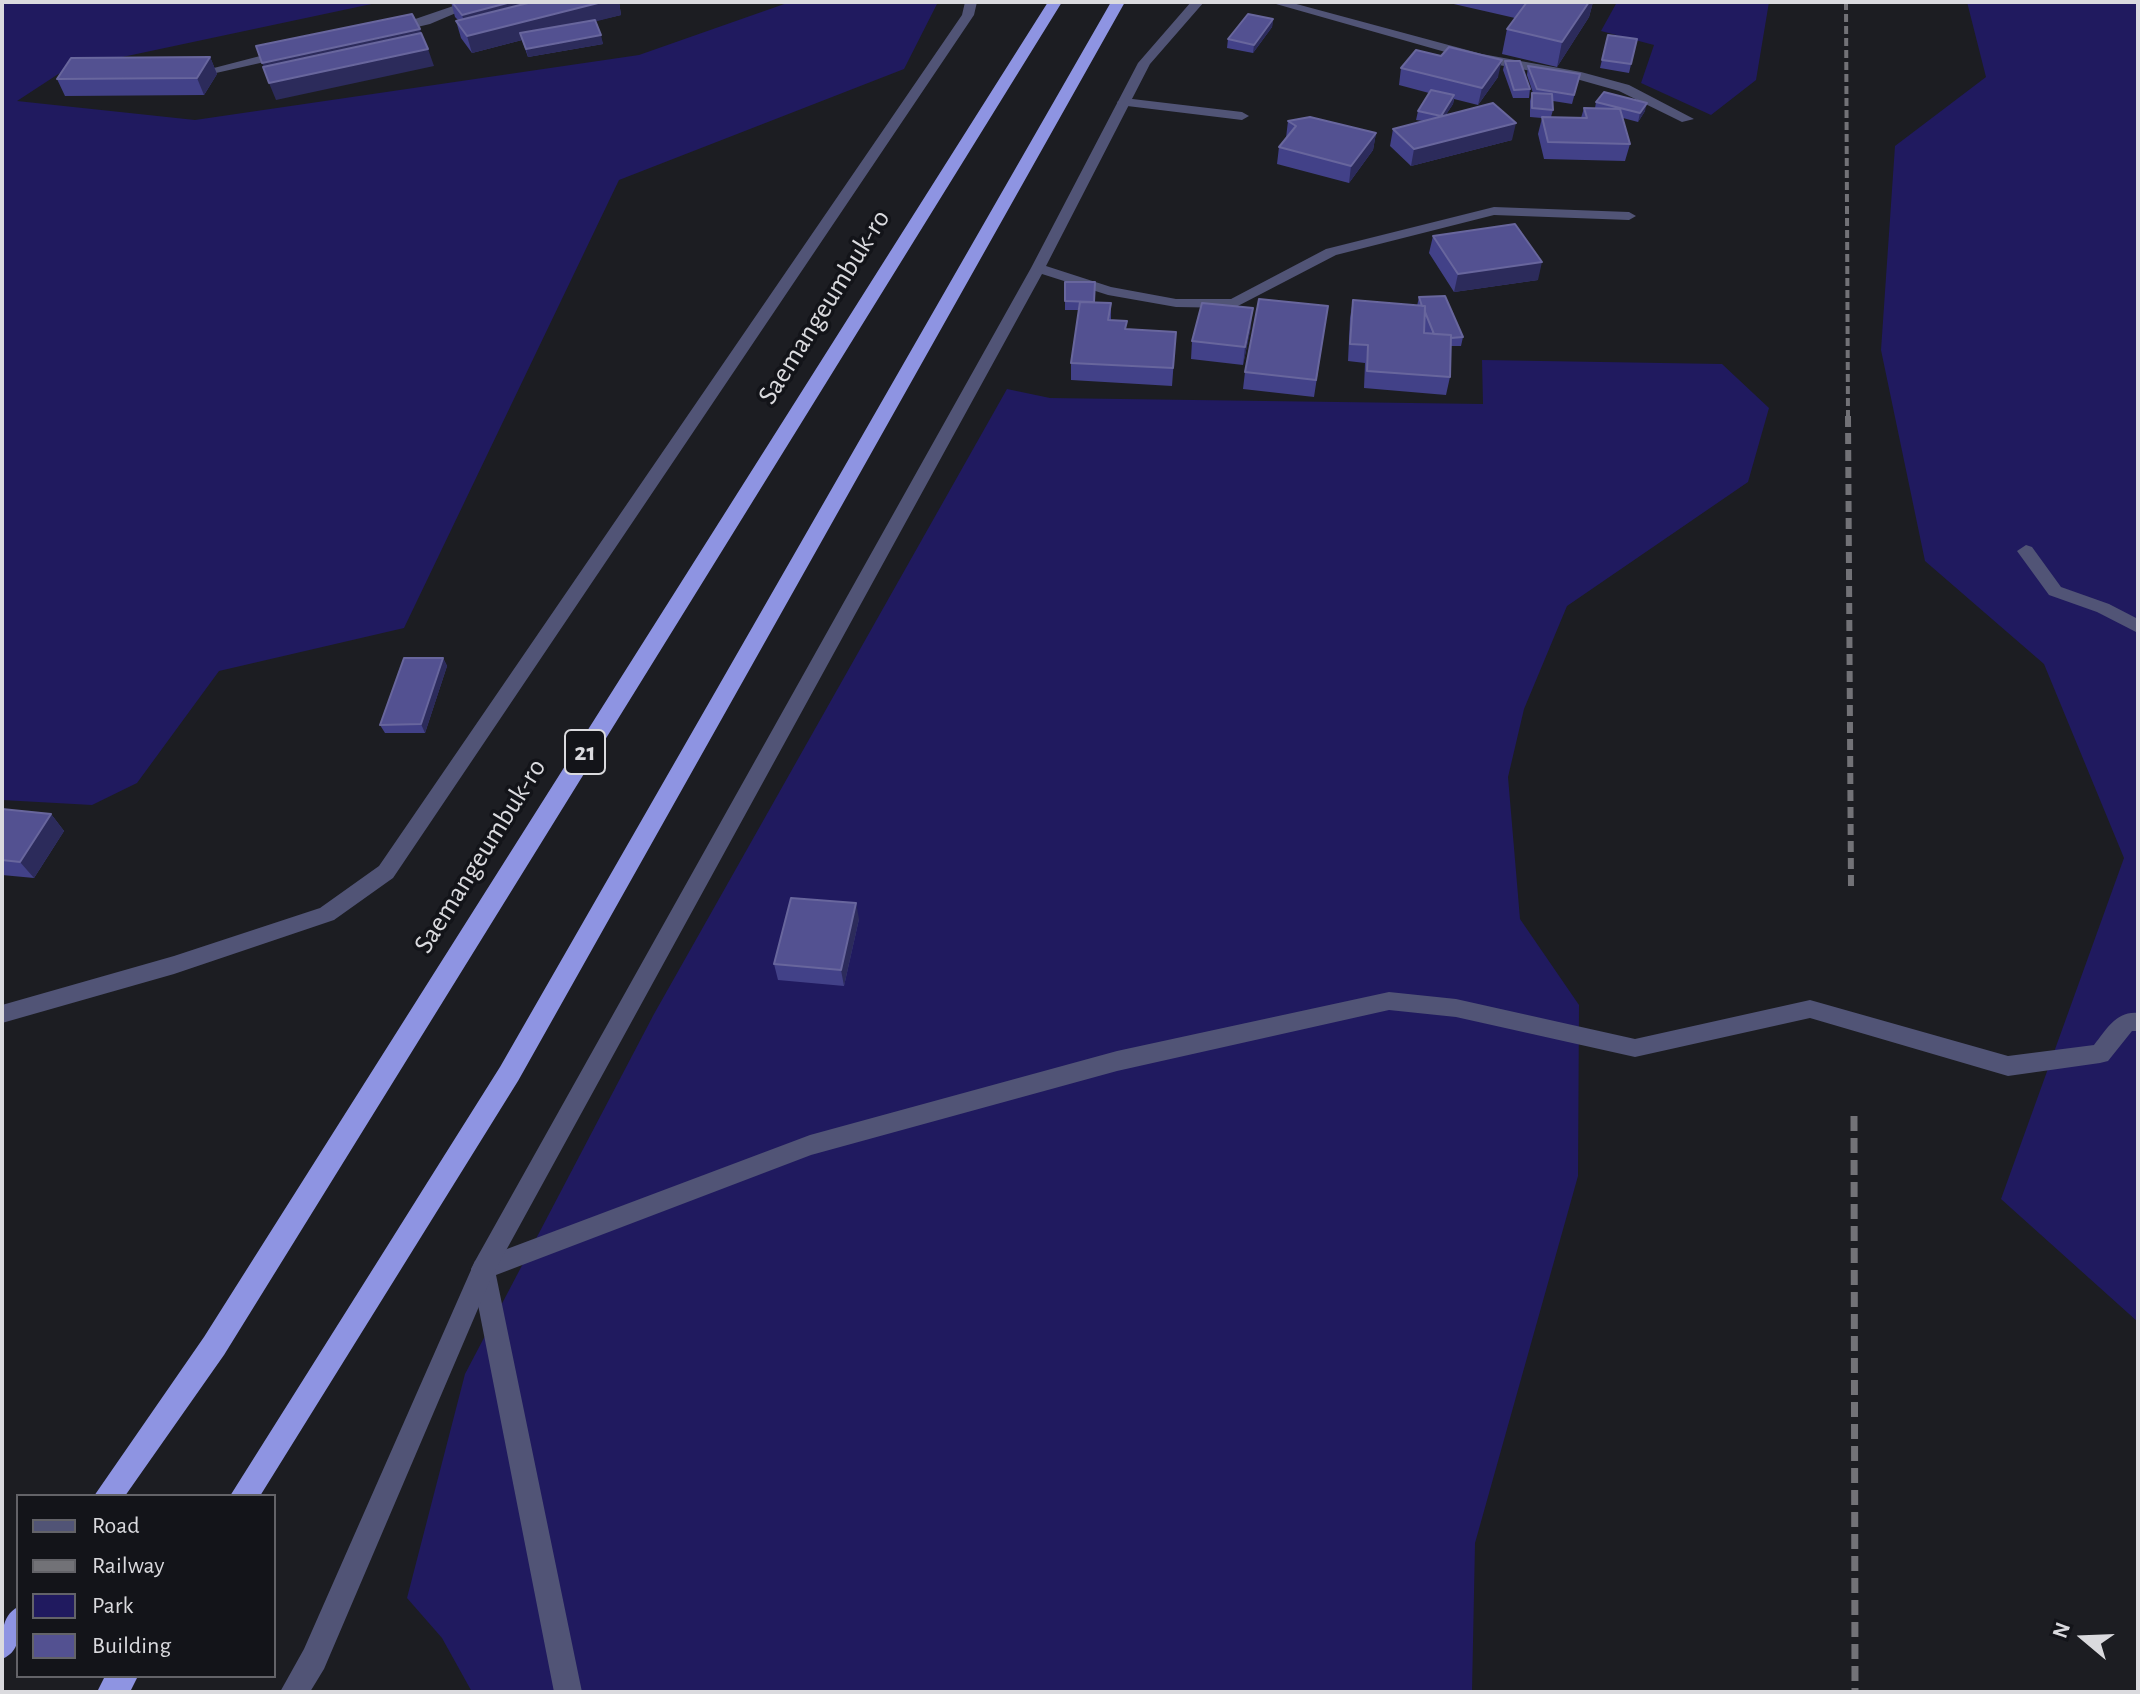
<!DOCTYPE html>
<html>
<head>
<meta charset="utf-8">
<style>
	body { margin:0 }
	#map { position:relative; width:2140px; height:1694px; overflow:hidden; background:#1c1d22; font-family:"Alegreya Sans",sans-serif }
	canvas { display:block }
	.frame { position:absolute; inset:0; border:4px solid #dadade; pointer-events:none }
	.legend { position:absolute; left:16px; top:1494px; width:260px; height:184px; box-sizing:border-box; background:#131419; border:2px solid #636368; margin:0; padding:10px 14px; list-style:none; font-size:24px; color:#dadade }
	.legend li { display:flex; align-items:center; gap:16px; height:40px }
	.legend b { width:40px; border:2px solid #636368 }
	.north { position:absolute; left:2044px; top:1598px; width:80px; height:80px; -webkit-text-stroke:6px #131419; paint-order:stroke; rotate:289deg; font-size:22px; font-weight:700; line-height:32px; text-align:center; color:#dadade }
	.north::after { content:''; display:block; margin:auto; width:28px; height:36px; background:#dadade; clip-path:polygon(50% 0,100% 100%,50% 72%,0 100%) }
</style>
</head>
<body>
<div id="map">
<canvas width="2140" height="1694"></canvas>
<div class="frame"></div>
<ul class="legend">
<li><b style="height:10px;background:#515476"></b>Road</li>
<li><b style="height:10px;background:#727277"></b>Railway</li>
<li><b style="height:22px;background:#201a5f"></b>Park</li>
<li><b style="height:22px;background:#535191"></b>Building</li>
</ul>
<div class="north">N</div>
</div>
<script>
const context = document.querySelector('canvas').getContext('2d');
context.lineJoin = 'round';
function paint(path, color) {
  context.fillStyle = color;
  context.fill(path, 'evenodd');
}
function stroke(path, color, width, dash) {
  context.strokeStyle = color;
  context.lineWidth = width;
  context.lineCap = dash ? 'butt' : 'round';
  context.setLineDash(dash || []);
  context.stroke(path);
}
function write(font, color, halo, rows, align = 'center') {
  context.font = font + ' "Alegreya Sans",sans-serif';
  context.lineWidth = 7;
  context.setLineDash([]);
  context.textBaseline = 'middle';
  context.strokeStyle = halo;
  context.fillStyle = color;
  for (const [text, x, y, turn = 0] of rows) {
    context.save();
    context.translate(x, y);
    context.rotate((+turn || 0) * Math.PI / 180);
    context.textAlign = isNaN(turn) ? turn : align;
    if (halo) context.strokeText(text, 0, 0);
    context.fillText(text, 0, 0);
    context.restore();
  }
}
paint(new Path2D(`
	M 2,2 L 381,2 L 66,69 L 17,101 L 195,120 L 639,55 L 790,2 L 938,2 L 904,69 L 619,180 L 404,628 L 219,671 L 137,783 L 92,805 L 2,800 Z
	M 1617,2 L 1769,2 L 1756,80 L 1711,115 L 1641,83 L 1654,45 L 1601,31 Z
	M 1967,2 L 2138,2 L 2138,1322 L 2001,1199 L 2124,858 L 2044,664 L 1925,561 L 1881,350 L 1895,146 L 1986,77 Z
	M 1482,360 L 1722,364 L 1769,408 L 1748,482 L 1567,606 L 1524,709 L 1508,777 L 1520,919 L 1579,1005 L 1578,1176 L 1475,1543 L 1472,1692 L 472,1692 L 442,1638 L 407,1598 L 465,1374 L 654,1014 L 1007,389 L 1050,398 L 1483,404 Z`), '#201a5f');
paint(new Path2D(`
	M 465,2 L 482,2 L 430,24 L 392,33 L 386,29 Z
	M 287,49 L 291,50 L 291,56 L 216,73 L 210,69 Z
	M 1124,98 L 1242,112 L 1249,116 L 1242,120 L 1119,105 L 1117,102 Z
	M 2026,545 L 2032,547 L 2061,587 L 2109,604 L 2138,619 L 2138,633 L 2097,612 L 2049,595 L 2017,551 Z
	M 1389,992 L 1456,999 L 1635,1039 L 1810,1000 L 2008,1056 L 2094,1045 C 2107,1029 2116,1011 2138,1013 L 2138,1031 L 2132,1031 L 2108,1061 L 2100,1063 L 2008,1076 L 1810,1018 L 1635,1057 L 1456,1017 L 1389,1010 L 1117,1071 L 811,1155 L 496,1275 L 582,1692 L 554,1692 L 471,1269 L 475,1261 L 810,1135 L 1117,1051 Z`), '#515476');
paint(new Path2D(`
	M 965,2 L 977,2 L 974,15 L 393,878 L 334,920 L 174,974 L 2,1023 L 2,1005 L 174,956 L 320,908 L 379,866 L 962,15 Z
	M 1191,2 L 1204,2 L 1150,64 L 1046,266 L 1111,287 L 1176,299 L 1231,299 L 1326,249 L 1494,207 L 1629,212 L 1636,216 L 1629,220 L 1494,215 L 1336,255 L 1234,308 L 1176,307 L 1108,295 L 1042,274 L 492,1276 L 324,1669 L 310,1692 L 280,1692 L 304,1649 L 475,1261 L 1031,268 L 1138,63 Z
	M 1269,2 L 1289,2 L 1482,54 L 1581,72 L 1629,85 L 1694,119 L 1682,122 L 1619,91 L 1580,80 L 1477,61 Z`), '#515476');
paint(new Path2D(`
	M 1048,2 L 1062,2 L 224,1355 L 125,1496 L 94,1496 L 204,1337 Z
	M 1111,2 L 1125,2 L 518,1081 L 260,1496 L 230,1496 L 500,1067 Z
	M 18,1607 C 18,1628 24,1650 2,1659 C 2,1638 0,1616 18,1607 Z
	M 105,1676 L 138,1676 L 130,1692 L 97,1692 Z`), '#8e94e2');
stroke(new Path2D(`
	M 1846,2 L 1848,418`), '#727277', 4, [8, 4]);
stroke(new Path2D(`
	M 1848,416 L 1851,886`), '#727277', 6, [11, 6]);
stroke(new Path2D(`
	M 1854,1116 L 1855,1692`), '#727277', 7, [15, 7]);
paint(new Path2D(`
	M 451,2 L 619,2 L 621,15 L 595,21 L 603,44 L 528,57 L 522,40 L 472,53 L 461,38 L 456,21 L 458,20 L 455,17 Z
	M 1445,2 L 1593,2 L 1589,17 L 1557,67 L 1502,54 L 1507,29 L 1515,18 Z
	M 1273,19 L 1272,27 L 1253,53 L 1227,48 L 1228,39 Z
	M 1608,35 L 1637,39 L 1629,73 L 1600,68 Z
	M 210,57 L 217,74 L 204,95 L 65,96 L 57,79 Z
	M 1505,61 L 1530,89 L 1529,98 L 1513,98 L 1503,70 Z
	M 1528,66 L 1580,74 L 1572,104 L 1553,101 L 1553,110 L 1551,117 L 1581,118 L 1584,108 L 1595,108 L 1596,102 L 1645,111 L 1638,122 L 1623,118 L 1630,144 L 1625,161 L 1544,159 L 1538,134 L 1542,118 L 1530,117 L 1530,101 L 1532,93 L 1533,93 L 1527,75 Z
	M 1401,68 L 1498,77 L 1478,105 L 1454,99 L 1453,104 L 1445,116 L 1512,140 L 1411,166 L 1390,146 L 1393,129 L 1423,121 L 1416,120 L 1418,111 L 1429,93 L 1399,85 Z
	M 1288,121 L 1376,133 L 1373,150 L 1349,183 L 1277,164 L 1279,147 L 1286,138 Z
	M 1433,236 L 1538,280 L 1454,292 L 1429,253 Z
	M 1065,282 L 1095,303 L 1111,303 L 1111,320 L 1126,329 L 1176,332 L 1172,386 L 1071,380 L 1071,363 L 1079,310 L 1065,310 Z
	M 1419,297 L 1463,337 L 1461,346 L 1451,346 L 1450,377 L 1446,395 L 1364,388 L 1365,363 L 1348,361 L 1350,318 L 1353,300 L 1417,306 Z
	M 1328,306 L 1314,397 L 1243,389 L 1245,372 Z
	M 1251,326 L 1243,365 L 1191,359 L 1192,341 Z
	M 443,658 L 447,666 L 425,733 L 385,733 L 380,725 Z
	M 2,809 L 51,814 L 64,831 L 34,878 L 2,875 Z
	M 859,919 L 844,986 L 778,980 L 774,964 Z`), '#424188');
paint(new Path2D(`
	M 511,2 L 578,2 L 467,32 L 462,15 Z
	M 602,2 L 619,2 L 621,15 L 523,40 L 520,33 L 522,40 L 472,53 L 467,36 Z
	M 1589,2 L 1593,2 L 1589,17 L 1557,67 L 1562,42 Z
	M 1273,19 L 1272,27 L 1253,53 L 1254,45 Z
	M 420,29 L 425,46 L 269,80 L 262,63 Z
	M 601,35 L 603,44 L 528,57 L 526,49 Z
	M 428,49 L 434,66 L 276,100 L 269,83 Z
	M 210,57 L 217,74 L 204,95 L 197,78 Z
	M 1502,60 L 1498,77 L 1478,105 L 1482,88 Z
	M 1454,95 L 1453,104 L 1439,125 L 1441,116 Z
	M 1647,103 L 1645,111 L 1638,122 L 1640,113 Z
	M 1516,123 L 1512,140 L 1411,166 L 1414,149 Z
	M 1376,133 L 1373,150 L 1349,183 L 1351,166 Z
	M 1542,262 L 1538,280 L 1454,292 L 1458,274 Z
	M 1253,308 L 1251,326 L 1243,365 L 1245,347 Z
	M 443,658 L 447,666 L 425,733 L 421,724 Z
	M 51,814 L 64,831 L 34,878 L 20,862 Z
	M 856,903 L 859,919 L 844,986 L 841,970 Z`), '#2c2b5b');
const building = new Path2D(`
	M 452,2 L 511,2 L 462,15 Z
	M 532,2 L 602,2 L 467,36 L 456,21 Z
	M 1527,2 L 1589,2 L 1562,42 L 1507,29 Z
	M 412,14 L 420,29 L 262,63 L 256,46 Z
	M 1248,14 L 1273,19 L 1254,45 L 1228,39 Z
	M 595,20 L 601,35 L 526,49 L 520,33 Z
	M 421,33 L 428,49 L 269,83 L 263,67 Z
	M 1608,35 L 1637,39 L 1631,64 L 1602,60 Z
	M 1449,47 L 1502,60 L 1482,88 L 1401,68 L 1416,50 L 1441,56 Z
	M 210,57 L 197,78 L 57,79 L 71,58 Z
	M 1505,61 L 1520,61 L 1530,89 L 1514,90 Z
	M 1528,66 L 1580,74 L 1574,95 L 1537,89 Z
	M 1431,90 L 1454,95 L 1441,116 L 1418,111 Z
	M 1604,92 L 1647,103 L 1640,113 L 1596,102 Z
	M 1532,93 L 1552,94 L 1553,110 L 1532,108 Z
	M 1493,103 L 1516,123 L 1414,149 L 1393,129 Z
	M 1584,108 L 1620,109 L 1630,144 L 1548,142 L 1542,117 L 1587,118 Z
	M 1310,117 L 1376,133 L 1351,166 L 1279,147 L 1296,126 L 1288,121 Z
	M 1515,224 L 1542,262 L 1458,274 L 1433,236 Z
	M 1065,282 L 1095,282 L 1094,302 L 1065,301 Z
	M 1445,296 L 1463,337 L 1451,338 L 1451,335 L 1434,334 L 1425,312 L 1425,306 L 1422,306 L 1419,297 Z
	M 1259,299 L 1328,306 L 1316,380 L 1245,372 Z
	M 1353,300 L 1425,306 L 1424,333 L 1451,335 L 1450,377 L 1367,371 L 1368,345 L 1350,344 Z
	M 1080,302 L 1111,303 L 1108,320 L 1127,321 L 1125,329 L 1176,332 L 1173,368 L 1071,363 Z
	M 1202,303 L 1253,308 L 1245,347 L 1192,341 Z
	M 404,658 L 443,658 L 421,724 L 380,725 Z
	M 2,809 L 51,814 L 20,862 L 2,860 Z
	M 791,898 L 856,903 L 841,970 L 774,964 Z`);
paint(building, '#535191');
stroke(building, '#68669d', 2);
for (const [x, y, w] of [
	[585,752,40]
]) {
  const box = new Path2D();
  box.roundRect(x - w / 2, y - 22, w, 44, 6);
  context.fillStyle = '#131419';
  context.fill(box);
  stroke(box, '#dadade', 2);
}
write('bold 26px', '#dadade', null, [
	["21",585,752]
]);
write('28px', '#dadade', '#131419', [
	["Saemangeumbuk-ro",824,307,-58],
	["Saemangeumbuk-ro",480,856,-58]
]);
</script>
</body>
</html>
